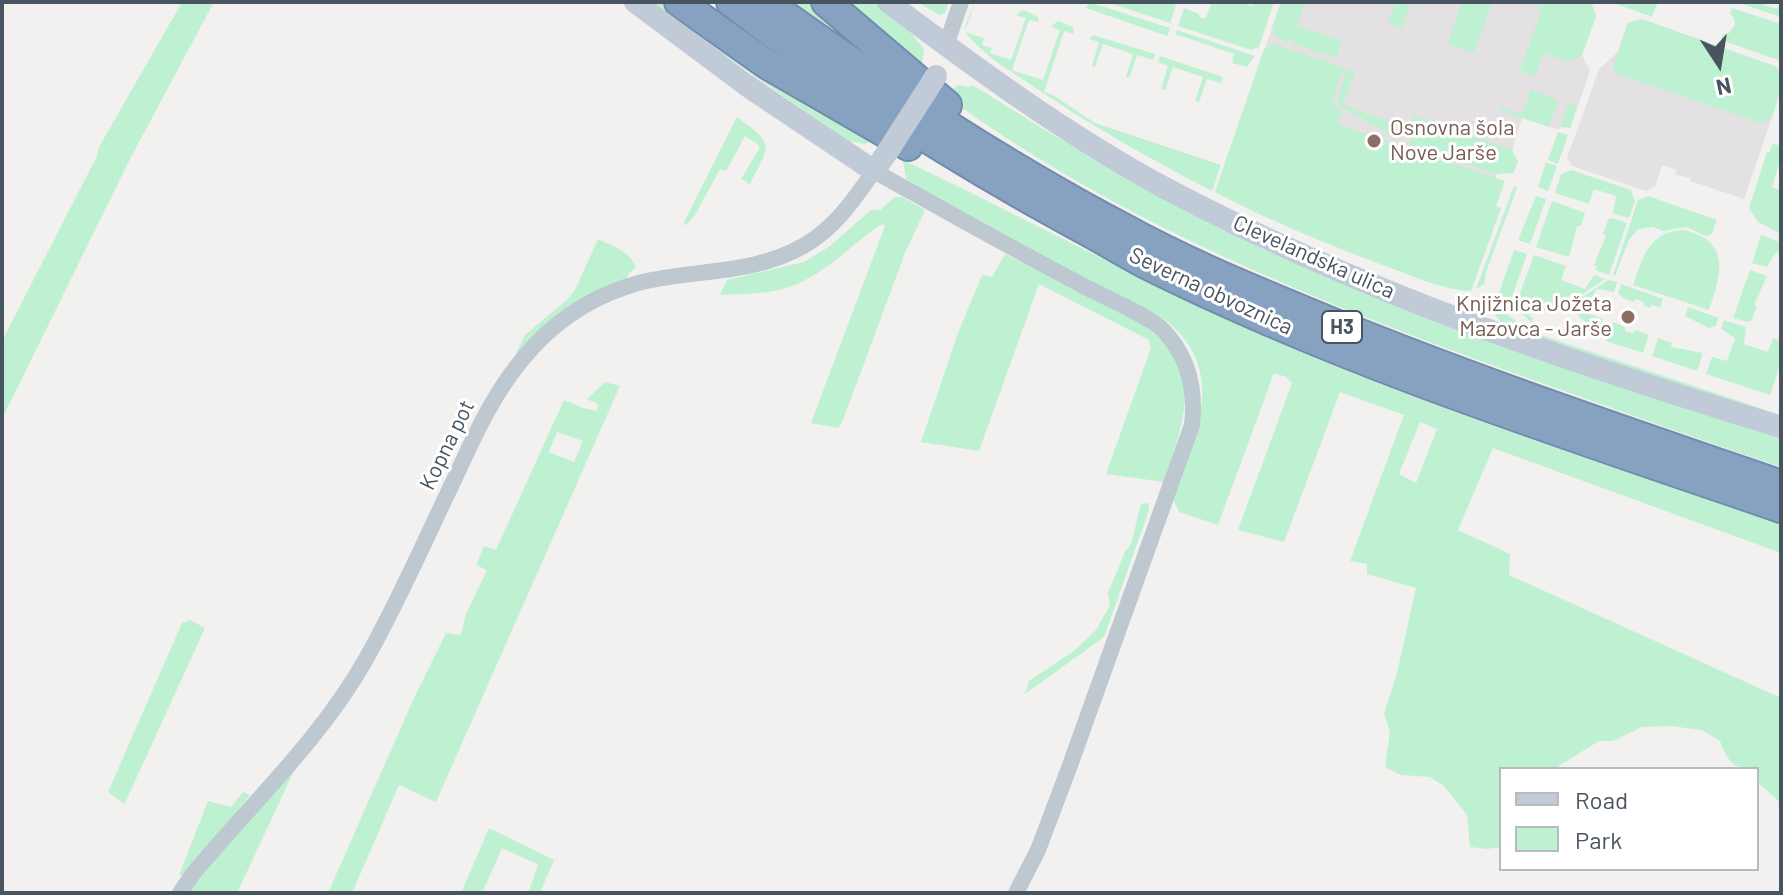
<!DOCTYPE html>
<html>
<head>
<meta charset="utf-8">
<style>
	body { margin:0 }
	#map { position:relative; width:1783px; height:895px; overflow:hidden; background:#f3f0f0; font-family:Barlow,sans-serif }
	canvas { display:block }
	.frame { position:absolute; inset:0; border:4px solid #48545f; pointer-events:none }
	.legend { position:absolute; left:1499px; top:767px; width:260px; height:104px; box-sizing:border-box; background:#fff; border:2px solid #b6bbbf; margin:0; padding:10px 14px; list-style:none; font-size:24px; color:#48545f }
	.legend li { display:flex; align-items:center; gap:16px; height:40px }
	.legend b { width:40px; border:2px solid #b6bbbf }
	.north { position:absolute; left:1679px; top:24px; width:80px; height:80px; -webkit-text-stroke:6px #fff; paint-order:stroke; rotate:168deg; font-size:22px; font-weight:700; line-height:32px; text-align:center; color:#48545f }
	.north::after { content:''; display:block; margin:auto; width:28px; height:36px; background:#48545f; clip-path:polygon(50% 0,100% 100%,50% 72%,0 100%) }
</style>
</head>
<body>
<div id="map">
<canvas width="1783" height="895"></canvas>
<div class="frame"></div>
<ul class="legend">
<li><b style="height:10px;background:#c1cbd7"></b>Road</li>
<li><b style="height:22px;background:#bef1d2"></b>Park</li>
</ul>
<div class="north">N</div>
</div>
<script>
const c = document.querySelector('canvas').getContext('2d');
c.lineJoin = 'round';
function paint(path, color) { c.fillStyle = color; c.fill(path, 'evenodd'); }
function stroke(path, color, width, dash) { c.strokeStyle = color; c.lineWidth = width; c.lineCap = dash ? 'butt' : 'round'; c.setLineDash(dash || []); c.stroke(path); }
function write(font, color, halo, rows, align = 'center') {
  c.font = font + ' Barlow,sans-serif'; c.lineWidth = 6; c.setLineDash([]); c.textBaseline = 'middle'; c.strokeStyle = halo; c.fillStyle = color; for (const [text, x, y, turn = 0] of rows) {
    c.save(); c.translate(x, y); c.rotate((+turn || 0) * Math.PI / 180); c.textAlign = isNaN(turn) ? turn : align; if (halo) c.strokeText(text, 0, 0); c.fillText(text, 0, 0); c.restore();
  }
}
paint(new Path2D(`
	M1281 2H1589L1594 8 1596 16 1582 55 1590 71 1578 106 1568 103 1559 130 1522 118 1512 150 1504 153 1475 239 1218 183Z
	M1642 19 1777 67 1781 72V91L1744 199 1690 181 1691 178 1675 175 1677 170 1662 165 1655 187 1646 191 1572 166 1567 158 1599 69 1618 52 1628 23Z`), '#e4e1e2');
paint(new Path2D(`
	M182 2H214L131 157 2 419V341L97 156 99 147Z
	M647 2H669L873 141 864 144 849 141Z
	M794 2H816L876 61Z
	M837 2H876L913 28 911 33 924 49 922 64 916 71Z
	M917 2H949L945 13 939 15Z
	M975 2 965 32 984 38 982 45 992 48 990 53 1011 60 1026 18 1016 15 1023 10 1038 17 1039 22 1029 20 1012 70 1043 80 1060 30 1051 26 1058 21 1073 27 1074 34 1064 31 1044 92 1053 95 1095 123 1221 165 1212 191C1148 158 1086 123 1027 82 1005 68 981 53 965 32L966 24Z
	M1089 2 1170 28 1167 36 1086 8Z
	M1106 2H1171L1176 6 1170 23Z
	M1212 2H1241L1252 6 1253 2H1274L1259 47 1251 50 1178 26 1184 8 1199 14V17L1205 19Z
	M1281 2H1305L1297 26 1342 41 1336 58 1293 44V37L1287 42 1277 38 1272 28Z
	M1393 2H1411L1402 28 1388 23 1395 3Z
	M1462 2H1492L1474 53 1448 44Z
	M1526 2 1591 4 1596 16 1582 55 1568 62 1544 53 1535 76 1520 71 1542 8Z
	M1611 2H1658L1652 17Z
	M1736 2H1764V5L1777 9 1781 2V17Z
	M1732 8 1781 24V61L1721 40 1723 34 1729 33 1735 25 1734 19 1730 13Z
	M1642 19 1777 67C1783 83 1777 102 1772 118L1761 123 1617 74 1613 66 1626 28 1628 23Z
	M1177 30 1255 56 1247 67 1232 63 1234 54 1175 34Z
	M1093 35 1155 54 1153 60 1137 55 1129 78 1126 77 1133 54 1103 44 1095 67 1092 66 1099 42 1089 39Z
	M1274 44 1344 68 1332 101 1333 106 1342 111 1337 124 1505 181 1496 206 1501 208 1471 291C1444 290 1417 278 1393 269 1332 246 1272 222 1215 192L1264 49Z
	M1160 56 1223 77 1221 83 1207 79 1199 102 1195 101 1203 77 1173 67 1165 90 1161 89 1168 66 1158 62Z
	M1347 69 1355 72 1343 105 1403 126 1406 124 1400 140 1336 104Z
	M959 85 969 87 971 85 981 90 1053 135 1262 249 1398 307 1483 337 1781 431V467C1697 439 1613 408 1530 379 1325 305 1119 224 943 94Z
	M1531 89 1558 101 1549 127 1499 110 1500 107 1522 114Z
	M1568 103 1578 106 1570 128 1560 127Z
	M1414 116 1512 150 1518 161 1514 173 1496 174 1409 145 1411 139 1405 137Z
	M737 117C776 145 770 144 750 184L741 179 759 149V145L745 136 726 171 720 169 695 215 685 226 684 222Z
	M1558 132 1568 135 1558 164 1548 160Z
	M1772 143 1781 146V157L1772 187 1781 190V234L1758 222 1749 208 1767 152H1770Z
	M903 160C1062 236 1216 321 1380 384 1512 435 1647 479 1781 523V553L1493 448 1458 530 1510 554 1509 575 1781 698V803L1757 782V769C1733 769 1728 762 1720 741L1702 730 1670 726 1642 727 1613 741H1599L1554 769H1501V847L1487 849 1470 847 1467 815 1444 786 1430 777 1401 775 1385 767 1390 732 1384 714 1397 673 1416 588 1367 574V564L1350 561 1404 415 1340 392 1284 542 1238 530 1292 383 1286 377 1274 373 1218 525 1179 512 1173 499C1195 435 1229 374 1167 321L954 210 906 179ZM1420 422 1437 429 1416 483 1399 474Z
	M1546 162 1557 166 1548 191 1538 187Z
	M1571 170 1631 190 1635 201 1629 218 1613 214 1616 196 1594 189 1589 204 1555 193 1561 174Z
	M1514 186 1517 188 1486 272 1484 284 1476 289Z
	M1536 196 1546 199 1530 244 1518 240Z
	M1648 196 1717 220 1711 235 1706 236 1686 227 1663 231 1653 227 1638 229 1629 240 1615 276 1613 275 1638 200Z
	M895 197H902L925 210 905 253 843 420 838 428 811 423 885 226 882 224C850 245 821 279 783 289 763 294 740 294 720 295L727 280 804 262 830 246 871 210H880Z
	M1552 201 1585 213 1581 226H1577L1569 257 1536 247Z
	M1612 218 1627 223 1609 275 1595 270 1597 267 1594 265 1606 236 1603 234 1608 220Z
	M1684 230C1732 241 1721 276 1709 310L1633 285C1643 257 1649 231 1684 230Z
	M1761 235 1781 242V254L1776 252 1767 267 1752 263Z
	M598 239C614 247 631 251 636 268L630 272 626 279C577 293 544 325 512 362L525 335 568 299 576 288Z
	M1514 250 1527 254 1511 300 1533 318 1532 323 1499 293Z
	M1005 254 1128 315C1207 359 1188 409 1164 482L1106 474 1151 348 1149 340 1039 284 979 451 921 442 958 333 982 275 992 277Z
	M1534 255 1566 266 1561 280 1585 289 1594 275 1605 279 1578 297 1571 294C1564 308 1552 313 1536 310L1534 315 1517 301Z
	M1750 270 1767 276 1754 305 1757 306 1752 320 1748 322 1733 318Z
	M1608 280 1617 282 1614 292 1596 289 1588 313 1603 319 1598 332 1576 314 1581 298Z
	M1621 284 1663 299 1660 308 1652 305 1650 308 1643 305 1644 302 1636 299 1634 302 1621 297V295L1618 294Z
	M1492 303 1529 331 1781 415V419L1503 325 1495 315Z
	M1688 307 1719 318 1715 327 1712 326 1711 329 1685 316Z
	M1724 320 1746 327 1744 344 1768 352 1773 338 1781 341V362L1770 395 1706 374 1712 357 1727 361 1735 338 1721 329Z
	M1613 322 1625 327V331L1633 333 1635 330 1649 335 1643 353 1606 341Z
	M1658 338 1672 343 1671 347 1703 353 1697 371 1652 356Z
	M605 382 620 386 436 802 399 785 352 893H328L414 698 446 633 461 635 466 614 487 570 476 565 484 546 496 550 564 400 583 408 597 411 598 404 587 399ZM557 432 583 441 574 462 549 452Z
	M1149 503V510L1104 637 1025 694 1029 681 1074 651 1096 630 1110 605 1108 593 1125 552 1131 544 1141 504Z
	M190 620 205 628 125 803H123L108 792 182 623Z
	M299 760 237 893H188L200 875Z
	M243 792 250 795 185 876 179 875 208 801 231 807Z
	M489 828 554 860 540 893H528L538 866 537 864 502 848 482 893H461Z`), '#bef1d2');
const highway = new Path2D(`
	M679 2 768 65 908 146
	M731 2C840 86 955 159 1076 225 1099 237 1121 251 1144 263 1348 365 1566 434 1781 508
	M766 2C881 84 998 162 1123 228 1181 260 1243 286 1304 311 1460 376 1621 430 1781 485
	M826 2 947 105`);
stroke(highway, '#728dac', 32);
stroke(new Path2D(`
	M946 45 961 2
	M180 893 192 875C251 804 321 739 366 659 399 601 425 540 454 480 476 432 497 385 534 346 563 315 600 293 642 282 697 269 754 275 805 245 836 227 854 199 874 171 942 209 1009 247 1078 283 1097 294 1150 316 1163 330 1189 357 1196 389 1192 425L1069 768 1038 850 1016 893`), '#bec8d0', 16);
stroke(new Path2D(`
	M635 2 746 85 874 171 888 151
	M888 2C977 69 1067 135 1165 188 1359 291 1571 363 1781 427`), '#c1cbd7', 22);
stroke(highway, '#87a2c0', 28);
stroke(new Path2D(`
	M888 151 936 76`), '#c1cbd7', 22);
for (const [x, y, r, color] of [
	[1374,141,8,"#8d6e63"],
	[1628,317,8,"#8d6e63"]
]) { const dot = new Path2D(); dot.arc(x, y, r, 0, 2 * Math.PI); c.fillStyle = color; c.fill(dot); stroke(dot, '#fff', 3); }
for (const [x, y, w] of [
	[1342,327,40]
]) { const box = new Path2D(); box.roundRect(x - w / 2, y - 16, w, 32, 6); c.fillStyle = '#fff'; c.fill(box); stroke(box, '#48545f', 2); }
write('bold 20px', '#48545f', null, [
	["H3",1342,327]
]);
write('22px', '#785e54', '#fff', [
	["Osnovna šola",1390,128],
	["Nove Jarše",1390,153],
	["Knjižnica Jožeta",1612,304,"right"],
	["Mazovca - Jarše",1612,329,"right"]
], 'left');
write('22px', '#48545f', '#fff', [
	["Clevelandska ulica",1314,257,24],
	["Severna obvoznica",1211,291,25],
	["Kopna pot",447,445,-64]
]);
</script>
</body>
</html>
